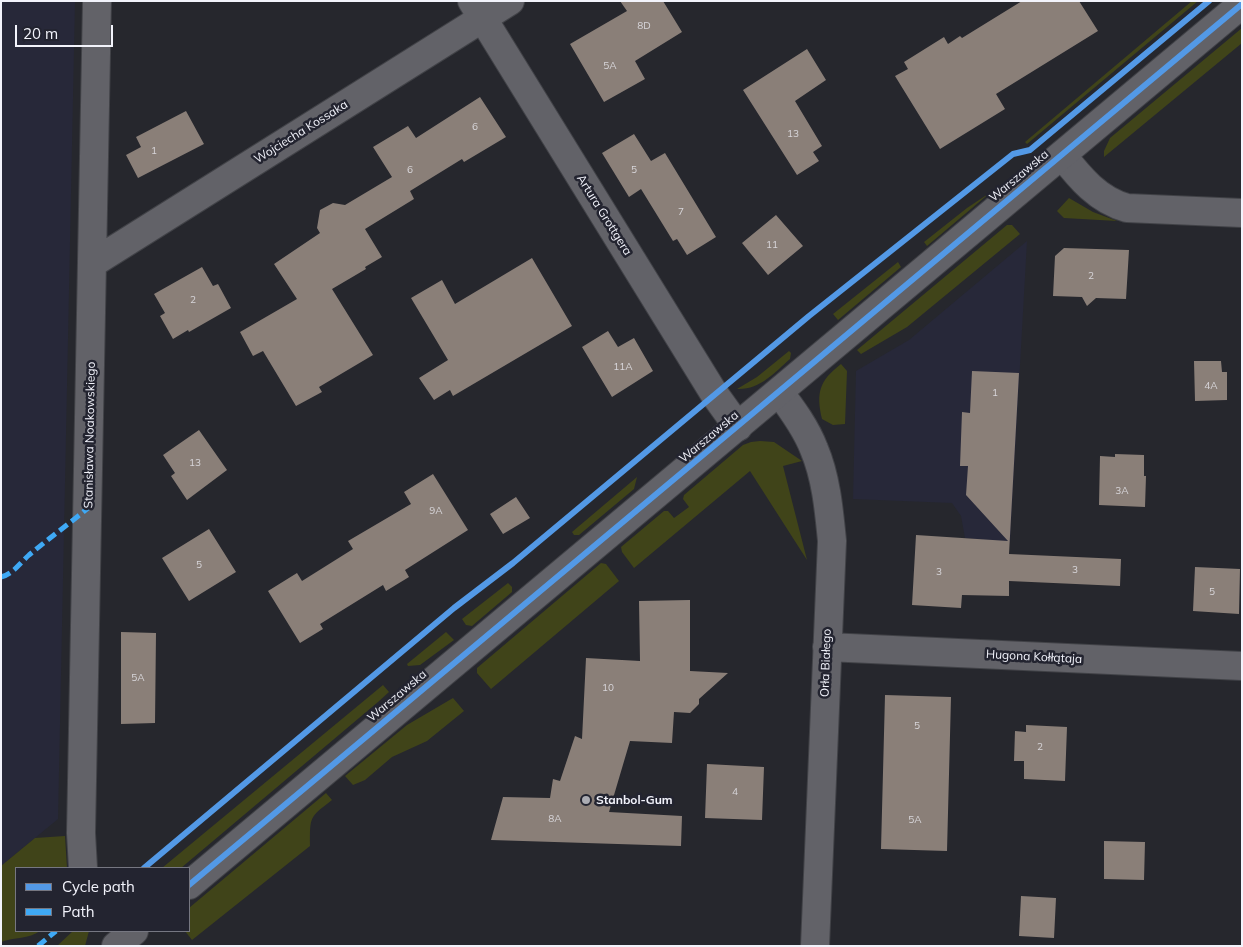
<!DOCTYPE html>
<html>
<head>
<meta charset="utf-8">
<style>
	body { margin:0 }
	#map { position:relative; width:1243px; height:947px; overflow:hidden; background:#26272d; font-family:Mulish,sans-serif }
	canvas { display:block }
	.frame { position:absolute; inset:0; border:2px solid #f2f3fb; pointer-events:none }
	.legend { position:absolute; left:15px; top:867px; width:175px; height:65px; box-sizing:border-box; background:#232430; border:1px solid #767781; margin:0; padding:6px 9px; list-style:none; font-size:15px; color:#f2f3fb }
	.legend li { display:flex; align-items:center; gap:10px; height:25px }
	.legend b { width:25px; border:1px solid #767781 }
	.scale { position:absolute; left:15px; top:25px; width:98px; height:22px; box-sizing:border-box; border:2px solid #f2f3fb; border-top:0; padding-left:6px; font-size:15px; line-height:18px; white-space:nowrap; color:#f2f3fb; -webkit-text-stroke:4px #232430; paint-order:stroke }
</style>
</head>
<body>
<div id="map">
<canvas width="1243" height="947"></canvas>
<div class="frame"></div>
<ul class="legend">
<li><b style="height:6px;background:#5399e6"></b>Cycle path</li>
<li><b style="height:6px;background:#3fa9f5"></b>Path</li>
</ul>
<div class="scale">20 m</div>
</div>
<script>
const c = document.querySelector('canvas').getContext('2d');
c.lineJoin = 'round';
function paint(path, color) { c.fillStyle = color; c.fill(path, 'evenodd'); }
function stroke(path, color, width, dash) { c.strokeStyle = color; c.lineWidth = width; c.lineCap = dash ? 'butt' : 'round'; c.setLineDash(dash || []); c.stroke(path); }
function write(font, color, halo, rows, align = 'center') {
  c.font = font + ' Mulish,sans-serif'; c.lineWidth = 5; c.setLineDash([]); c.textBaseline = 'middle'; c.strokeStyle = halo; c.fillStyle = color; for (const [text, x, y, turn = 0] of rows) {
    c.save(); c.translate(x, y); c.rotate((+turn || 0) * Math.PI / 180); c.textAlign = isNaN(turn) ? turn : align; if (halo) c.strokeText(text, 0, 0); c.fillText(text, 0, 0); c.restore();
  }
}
paint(new Path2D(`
	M1 1H75L58 819 1 866Z
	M1027 241 1010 543 965 538 961 516 952 503 853 499 856 371 909 340Z`), '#272839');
paint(new Path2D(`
	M1192 1H1198L1027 144 1025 142Z
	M1242 28V43L1104 157V151L1110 138Z
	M991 192 927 246 924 242 967 208Z
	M1069 198 1093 212 1117 221 1064 218 1057 211Z
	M1007 225H1012L1020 234 907 327 861 354 857 350Z
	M898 262 901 267 838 320 833 314Z
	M789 351 791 353 790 359C774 373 760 390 737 389L757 377Z
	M841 364 847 371 845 424 833 425 822 419C816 393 819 381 841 364Z
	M760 441 774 442 802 461 783 466 807 560 750 471 634 568 622 552 621 547 664 511H668L674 518 689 507 683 499 684 495 743 445 751 442Z
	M637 477 634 489 579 535H574L572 532Z
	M601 563 606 564 619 581 491 689 477 673V668Z
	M508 583 512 587V592L472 626 466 625 462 619Z
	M446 632 454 640 420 665 408 666 407 664Z
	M383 685 389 692 378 702 181 868H162Z
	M453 698 464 711 427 741 392 757 365 780 353 785 345 776 407 725Z
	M326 793 332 800C309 818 310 816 310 846L192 940 185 931H189V908Z
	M65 836 67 868H16V931H40C29 939 14 937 1 942V866L35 838Z
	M73 931H89L85 946H57Z`), '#404419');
paint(new Path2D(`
	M620 1H663L682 32 635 61 645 79 604 102 570 44 627 11Z
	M1022 1H1079L1098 31 996 94 1005 109 940 149 895 76 908 69 904 62 944 37 948 44 960 36 962 38Z
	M807 49 826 80 795 101 822 146 813 152 819 161 797 175 743 90Z
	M480 97 506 137 464 162 462 159 410 191 414 199 365 229 382 257 365 267 366 269 332 289 373 355 319 387 322 392 296 406 263 351 253 356 240 332 297 299 274 264 320 233 317 228 320 210 333 203 345 205 392 177 373 147 408 126 416 138Z
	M186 111 204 144 138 178 126 155 141 147 136 137Z
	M634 134 651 161 665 153 716 237 687 255 677 239 673 241 641 189 629 197 602 153Z
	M776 215 803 246 768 275 742 243Z
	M1064 248 1129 250 1126 299 1096 298 1087 306 1082 297 1053 296 1055 256Z
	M532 258 572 326 453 396 450 390 434 400 419 378 448 360 411 298 442 280 455 304Z
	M202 267 213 286 218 284 231 308 189 332 188 330 173 339 160 316 165 313 154 294Z
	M608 331 618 347 634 338 653 371 612 397 582 347Z
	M1194 361H1221L1222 372H1227V400L1195 401Z
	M972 371 1019 373 1009 554 1121 559 1120 586 1009 581V596L962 595 961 608 912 605 916 535 1008 541 966 495 968 466H960L962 412 970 413Z
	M199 430 227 470 187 500 171 476 175 473 163 455Z
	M1115 454 1144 455V476H1146L1145 507 1099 505 1100 456 1115 457Z
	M433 474 468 530 405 570 409 577 386 591 383 585 320 624 323 629 300 643 268 591 297 573 302 581 353 549 348 541 411 504 404 492Z
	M516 497 530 518 503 534 490 514Z
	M209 529 236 572 189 601 162 558Z
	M1195 567 1240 569 1239 614 1193 611Z
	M690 600V671L728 673 699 699V704L690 713 674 712 672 743 630 741 609 812 682 816 681 846 491 840 503 797 550 798 553 779 560 781 575 736 582 739 586 658 640 661 639 601Z
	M121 632 156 633 155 723 121 724Z
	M885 695 951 697 947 851 881 849Z
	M1026 725 1067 727 1065 781 1024 779V761H1014L1015 731 1026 732Z
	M707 764 764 767 762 820 705 818Z
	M1104 841 1145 842 1144 880 1104 879Z
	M1021 896 1056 898 1054 938 1019 936Z`), '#8a7f78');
const street = new Path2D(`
	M472 1 715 395 738 427
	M1062 155C1080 178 1098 200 1127 208L1242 213
	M93 263 510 1
	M779 392C792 409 806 428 814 449 826 477 829 510 832 541L815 946
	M827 647 1242 666
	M83 868 81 833 97 1`);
const secondary = new Path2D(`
	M189 885 1242 4
	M116 946 134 931`);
stroke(street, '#414247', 30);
stroke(secondary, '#414247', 30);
stroke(street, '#626268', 28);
stroke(secondary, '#626268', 28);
stroke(new Path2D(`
	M1 577C13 574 20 563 29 555 48 539 69 524 88 508
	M38 946 56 931`), '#3fa9f5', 5, [10, 5]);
stroke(new Path2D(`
	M144 868 454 608 513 563 809 316 1013 154 1030 150 1209 1
	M189 885 1242 4`), '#5399e6', 6);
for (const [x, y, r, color] of [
	[586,800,5,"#abacb3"]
]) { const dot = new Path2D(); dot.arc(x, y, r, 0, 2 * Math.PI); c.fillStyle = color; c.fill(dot); stroke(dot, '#232430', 2); }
write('10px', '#d8d6da', null, [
	["8D",644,26],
	["5A",610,66],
	["6",475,127],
	["13",793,134],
	["1",154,151],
	["6",410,170],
	["5",634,170],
	["7",681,212],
	["11",772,245],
	["2",1091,276],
	["2",193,300],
	["11A",623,367],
	["4A",1211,386],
	["1",995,393],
	["13",195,463],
	["3A",1122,491],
	["9A",436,511],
	["5",199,565],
	["3",1075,570],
	["3",939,572],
	["5",1212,592],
	["5A",138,678],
	["10",608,688],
	["5",917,726],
	["2",1040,747],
	["4",735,792],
	["8A",555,819],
	["5A",915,820]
]);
write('12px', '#f2f3fb', '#232430', [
	["Wojciecha Kossaka",301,132,-32],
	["Warszawska",1019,176,-40],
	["Artura Grottgera",604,215,58],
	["Stanisława Noakowskiego",90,435,-89],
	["Warszawska",709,437,-40],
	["Hugona Kołłątaja",1034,657,3],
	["Orła Białego",826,663,-88],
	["Warszawska",397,696,-40]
]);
write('bold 12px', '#f2f3fb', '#232430', [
	["Stanbol-Gum",596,800]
], 'left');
</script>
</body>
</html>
